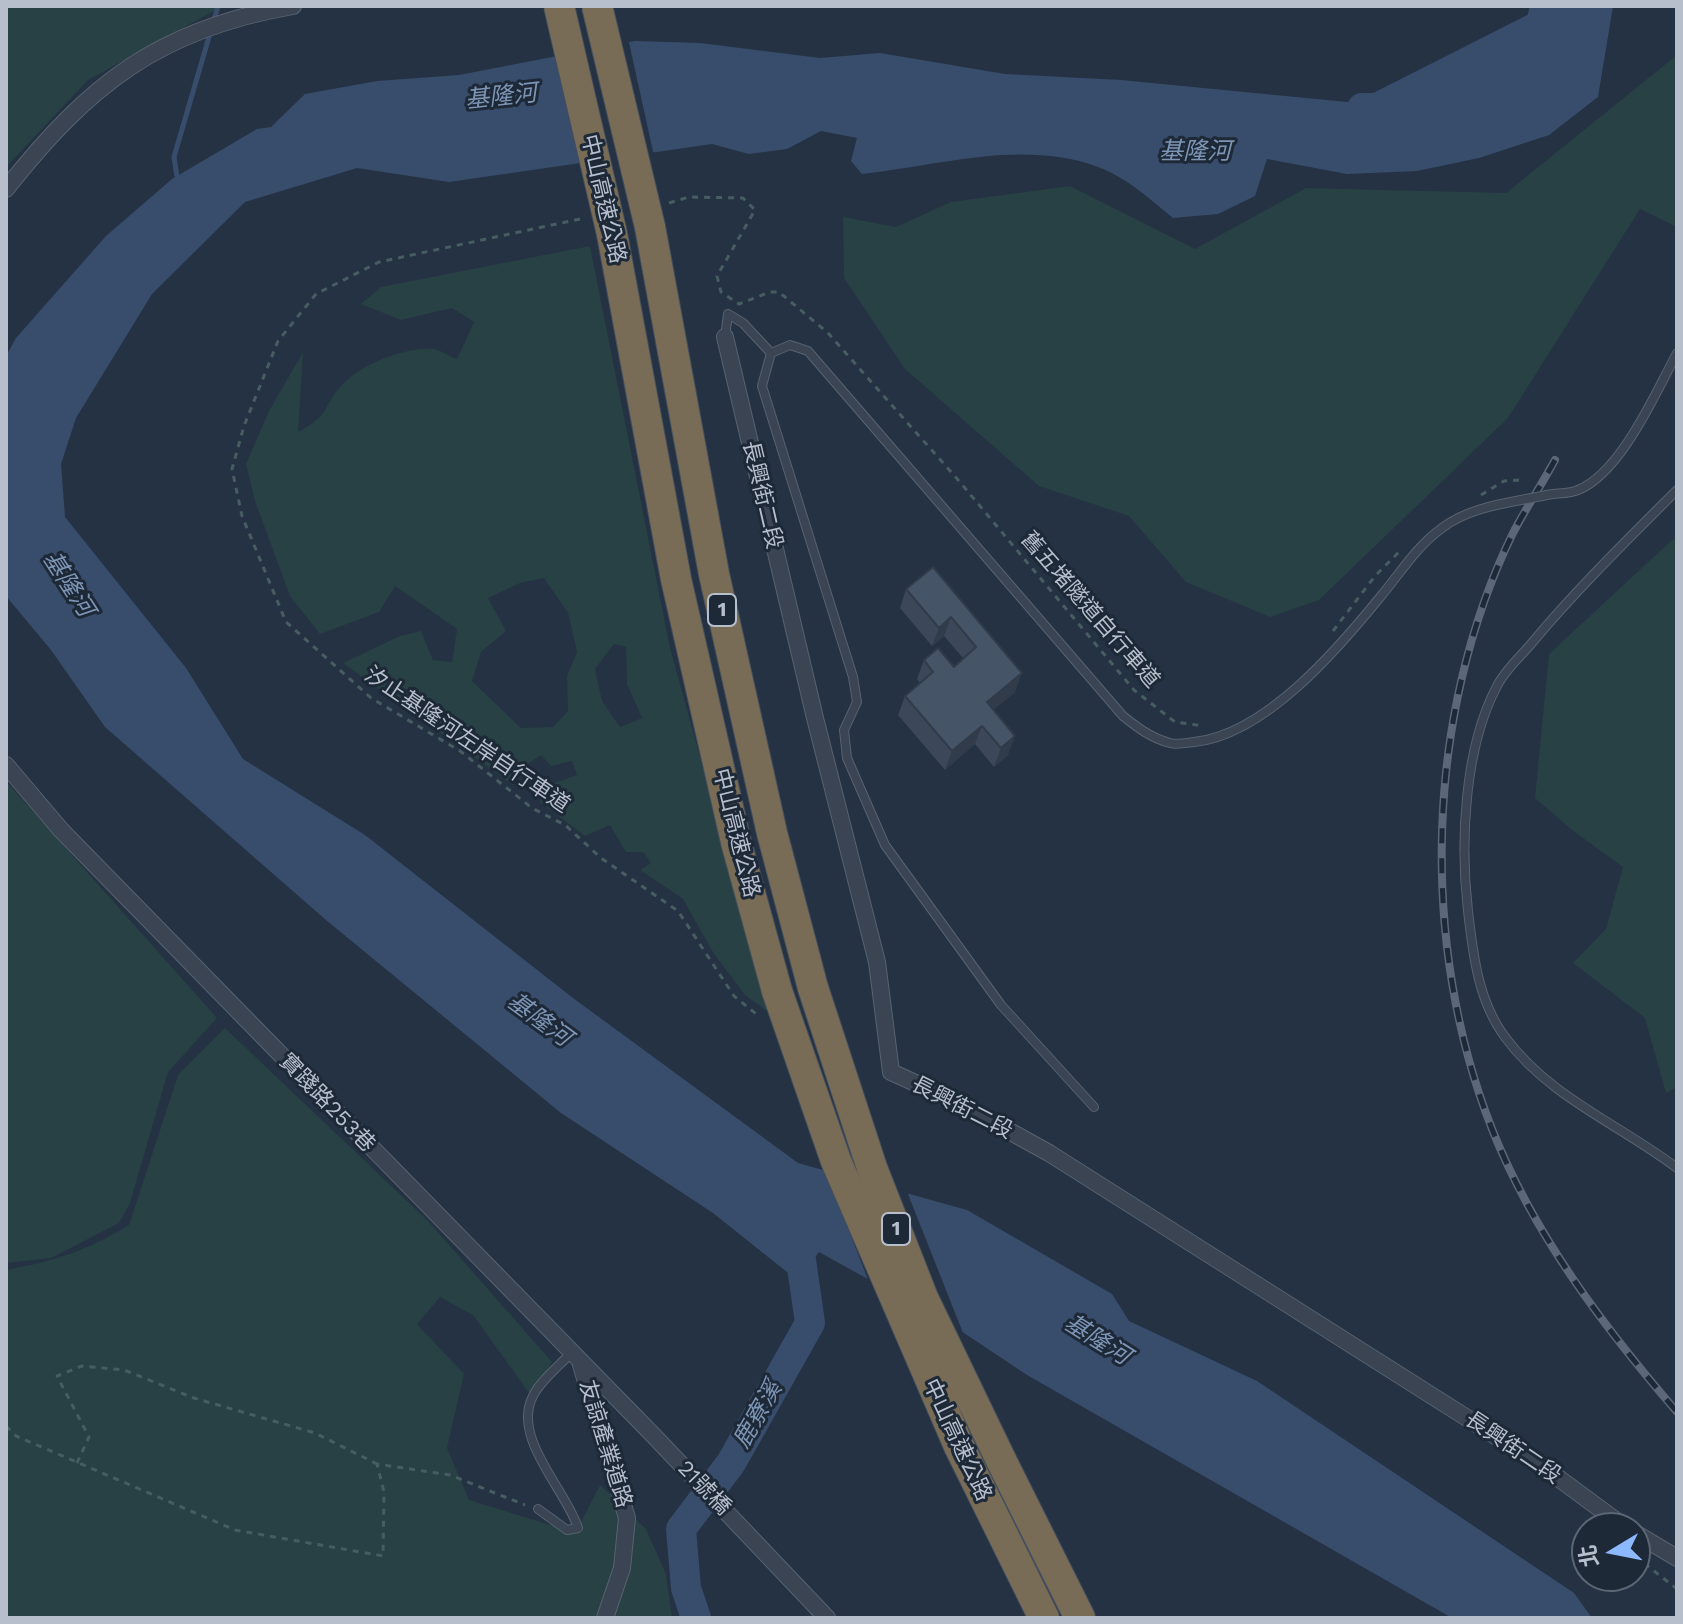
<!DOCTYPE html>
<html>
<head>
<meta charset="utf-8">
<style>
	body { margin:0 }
	#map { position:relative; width:1683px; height:1624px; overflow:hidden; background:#253243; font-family:"Work Sans","Noto Sans TC",sans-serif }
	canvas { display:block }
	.frame { position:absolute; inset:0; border:8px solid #b7bfcd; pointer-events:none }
	.north { position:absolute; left:1571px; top:1512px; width:80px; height:80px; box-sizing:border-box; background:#1e2938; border:2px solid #5b6574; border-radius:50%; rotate:260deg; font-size:22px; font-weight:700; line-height:32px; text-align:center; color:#b7bfcd }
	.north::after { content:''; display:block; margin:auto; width:28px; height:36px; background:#8cb8fd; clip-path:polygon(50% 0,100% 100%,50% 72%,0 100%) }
</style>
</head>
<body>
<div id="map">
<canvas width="1683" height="1624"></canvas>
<div class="frame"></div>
<div class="north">北</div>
</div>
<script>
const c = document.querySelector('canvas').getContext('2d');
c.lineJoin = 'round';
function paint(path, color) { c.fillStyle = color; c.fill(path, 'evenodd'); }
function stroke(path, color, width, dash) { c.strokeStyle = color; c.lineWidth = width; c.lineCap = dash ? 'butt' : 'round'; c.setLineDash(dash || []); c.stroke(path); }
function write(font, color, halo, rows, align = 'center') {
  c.font = font + ' "Work Sans","Noto Sans TC",sans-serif'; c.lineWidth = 6; c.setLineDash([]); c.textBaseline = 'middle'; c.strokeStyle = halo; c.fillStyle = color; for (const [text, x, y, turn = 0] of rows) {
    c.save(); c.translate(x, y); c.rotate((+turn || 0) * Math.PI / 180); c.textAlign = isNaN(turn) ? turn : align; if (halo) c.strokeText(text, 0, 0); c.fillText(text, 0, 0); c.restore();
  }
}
paint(new Path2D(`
	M6 6H223L88 80 6 167Z
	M1677 55V227L1640 209 1508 418 1319 600 1270 617 1186 582 1129 516 1039 486 905 369 844 278 843 217 896 227 951 202 1070 186 1195 249 1306 188 1506 193Z
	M590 246 670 648 771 1014 746 996 714 954 683 899 640 870 651 863 643 852H626L610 825 585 836 540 802V784H552L577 775 572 761 551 766 541 755 523 767 513 785 343 663 400 636 421 631 433 660 452 662 457 629 395 586 379 612 320 634 290 596 255 501 246 464 269 411 303 352 298 432C333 413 321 407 343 384 363 363 405 347 434 349 441 350 450 357 457 359L474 322 452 308 401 320 361 304 381 287ZM544 578 568 613 577 652 567 676 568 711 553 727 521 728 472 681 481 652 506 631 488 598 520 583ZM614 644 626 647 627 684 642 718 620 727 602 701 595 669Z
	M1673 539 1677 542V1087L1666 1093 1645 1018 1573 963 1606 929 1623 867 1572 830 1535 798 1549 654Z
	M6 781 217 1018 168 1072 130 1203 119 1223 51 1258 6 1263Z
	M225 1028 428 1221 552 1362 532 1397 473 1315 440 1297 417 1324 464 1374 447 1448 469 1500 567 1530 578 1528 600 1485 646 1529 666 1574 672 1618H6V1270C55 1261 86 1251 129 1225L178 1075Z`), '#274144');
paint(new Path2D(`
	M1535 6H1613L1598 97 1549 135 1479 158 1417 171 1347 174 1267 159 1255 196 1218 214 1173 218C1151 200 1126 177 1098 167 1022 139 939 166 862 174L851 161 857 138 821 131 787 149 749 154 712 144 449 182 357 168 245 202 152 294 76 418 61 464 65 517 186 668 243 759 365 835 573 998 798 1163 967 1210 1112 1294 1129 1321 1257 1381 1574 1593 1592 1618H1452L1027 1375 958 1329 819 1252 797 1280 713 1213 561 1113 326 920 105 727 51 650 6 596V356L16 338 106 236 172 179 257 129 271 127 305 94 377 81 459 75 635 41 700 43 820 58 880 53 1005 74 1121 80 1378 105 1500 57Z`), '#384d6b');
paint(new Path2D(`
	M628 38 654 156 587 165 560 52Z
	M824 1166 906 1189 965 1338 870 1285Z`), '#253243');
stroke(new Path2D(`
	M178 183 174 157 218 6`), '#384d6b', 5);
stroke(new Path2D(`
	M1362 108H1377L1541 25 1545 6
	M696 1618 686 1588 681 1529 731 1463 810 1323 797 1232`), '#384d6b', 30);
const service = new Path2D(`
	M725 337 728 314 743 323 771 353
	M1677 490C1627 540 1577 589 1531 644 1520 657 1505 670 1497 686 1464 748 1460 843 1468 911 1473 954 1478 1001 1505 1037 1549 1097 1619 1124 1677 1168
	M1547 495C1556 493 1570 494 1578 490 1621 473 1656 392 1677 353
	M1094 1107 1001 1005 885 845 847 758 844 730 857 702 853 677 762 386 771 353 790 345 808 351 1123 716C1138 728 1151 738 1170 743 1177 745 1186 743 1194 742 1265 735 1338 649 1381 596 1401 572 1416 547 1442 528 1464 511 1494 505 1521 500
	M538 1509 567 1530 578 1528C567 1491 511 1438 533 1396 540 1381 559 1366 570 1354`);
const minor = new Path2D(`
	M6 189C89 84 159 29 293 6
	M725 337 815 718 877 962 891 1072 953 1100 1049 1153 1538 1463 1626 1528
	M6 765 61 830 654 1436 827 1618
	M581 1365 627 1518 622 1568 605 1618
	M1635 1533 1677 1558`);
const motorway = new Path2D(`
	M650 227 714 574 772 833 813 988
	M612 234 676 579 736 842 777 991
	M959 1446 1044 1618
	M1001 1460 1080 1618`);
stroke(service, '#586270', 10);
stroke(minor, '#586270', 18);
stroke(motorway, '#444f5d', 32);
stroke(new Path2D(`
	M669 203 689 197 743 198 755 210 717 276 721 292 739 304 770 292H779L828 333 959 481 1134 690 1175 722 1204 726
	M580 219 379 262 316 294 278 341 244 426 232 469 242 516 286 622 371 698 460 751 532 808 565 825 601 858 678 911 734 996 760 1017
	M1481 495 1504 481 1521 480
	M1333 631 1375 576 1399 552
	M6 1426 16 1436 235 1530 383 1556 384 1492 377 1464 450 1475 525 1505
	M77 1463 89 1437 57 1376 82 1366 124 1370 194 1398 315 1433 377 1464
	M1635 1556 1677 1589`), '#465e61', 3, [6, 6]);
stroke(service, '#3a4453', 8);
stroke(minor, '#3a4453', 16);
stroke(motorway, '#796c56', 30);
const rail = new Path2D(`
	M1555 460C1542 484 1526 508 1513 533 1425 713 1419 944 1492 1129 1534 1235 1603 1326 1677 1412`);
stroke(rail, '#5c687a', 8);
stroke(rail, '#1e2938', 5, [15]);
const serviceBridge = new Path2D(`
	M1521 500 1547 495`);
const motorwayBridge = new Path2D(`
	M559 6 612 234
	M597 6 650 227
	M813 988 872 1168 923 1298 1001 1460
	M777 991 836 1161 959 1446`);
stroke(serviceBridge, '#586270', 10, []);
stroke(motorwayBridge, '#444f5d', 32, []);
stroke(serviceBridge, '#3a4453', 8);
stroke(motorwayBridge, '#796c56', 30);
paint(new Path2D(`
	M933 567 1015 692 993 710 1008 755 994 767 975 744 945 770 898 715 905 696 920 683 917 679 924 660 954 667 963 658 944 636 932 646 900 608 906 589Z`), '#3c4859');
paint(new Path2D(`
	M951 617 944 636 932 646 939 628Z
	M1022 673 1015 692 980 721 987 702Z
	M982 726 975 744 945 770 952 751Z
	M1015 736 1008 755 994 767 1001 748Z`), '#313b49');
const building = new Path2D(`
	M933 567 1022 673 987 702 1015 736 1001 748 982 726 952 751 905 696 933 672 924 660 938 648 954 667 976 647 951 617 939 628 906 589Z`);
paint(building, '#465468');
stroke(building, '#313b49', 2);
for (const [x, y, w] of [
	[722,610,28],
	[896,1229,28]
]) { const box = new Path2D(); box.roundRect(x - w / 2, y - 16, w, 32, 6); c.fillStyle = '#1e2938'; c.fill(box); stroke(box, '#b7bfcd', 2); }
write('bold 20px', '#b7bfcd', null, [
	["1",722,610],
	["1",896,1229]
]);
write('22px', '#b7bfcd', '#1e2938', [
	["中山高速公路",603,199,77],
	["長興街二段",762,495,77],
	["舊五堵隧道自行車道",1090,610,49],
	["汐止基隆河左岸自行車道",467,740,34],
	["中山高速公路",736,833,76],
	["實踐路253巷",327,1103,46],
	["長興街二段",962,1108,27],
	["中山高速公路",957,1440,65],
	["友諒產業道路",605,1444,73],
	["長興街二段",1513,1448,34],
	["21號橋",704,1488,46]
]);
write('italic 24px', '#7d95b5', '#1e2938', [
	["基隆河",501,97,-6],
	["基隆河",1195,152],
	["基隆河",68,584,57],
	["基隆河",539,1020,36],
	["基隆河",1097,1340,32],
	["鹿寮溪",758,1415,-60]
]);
</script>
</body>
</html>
